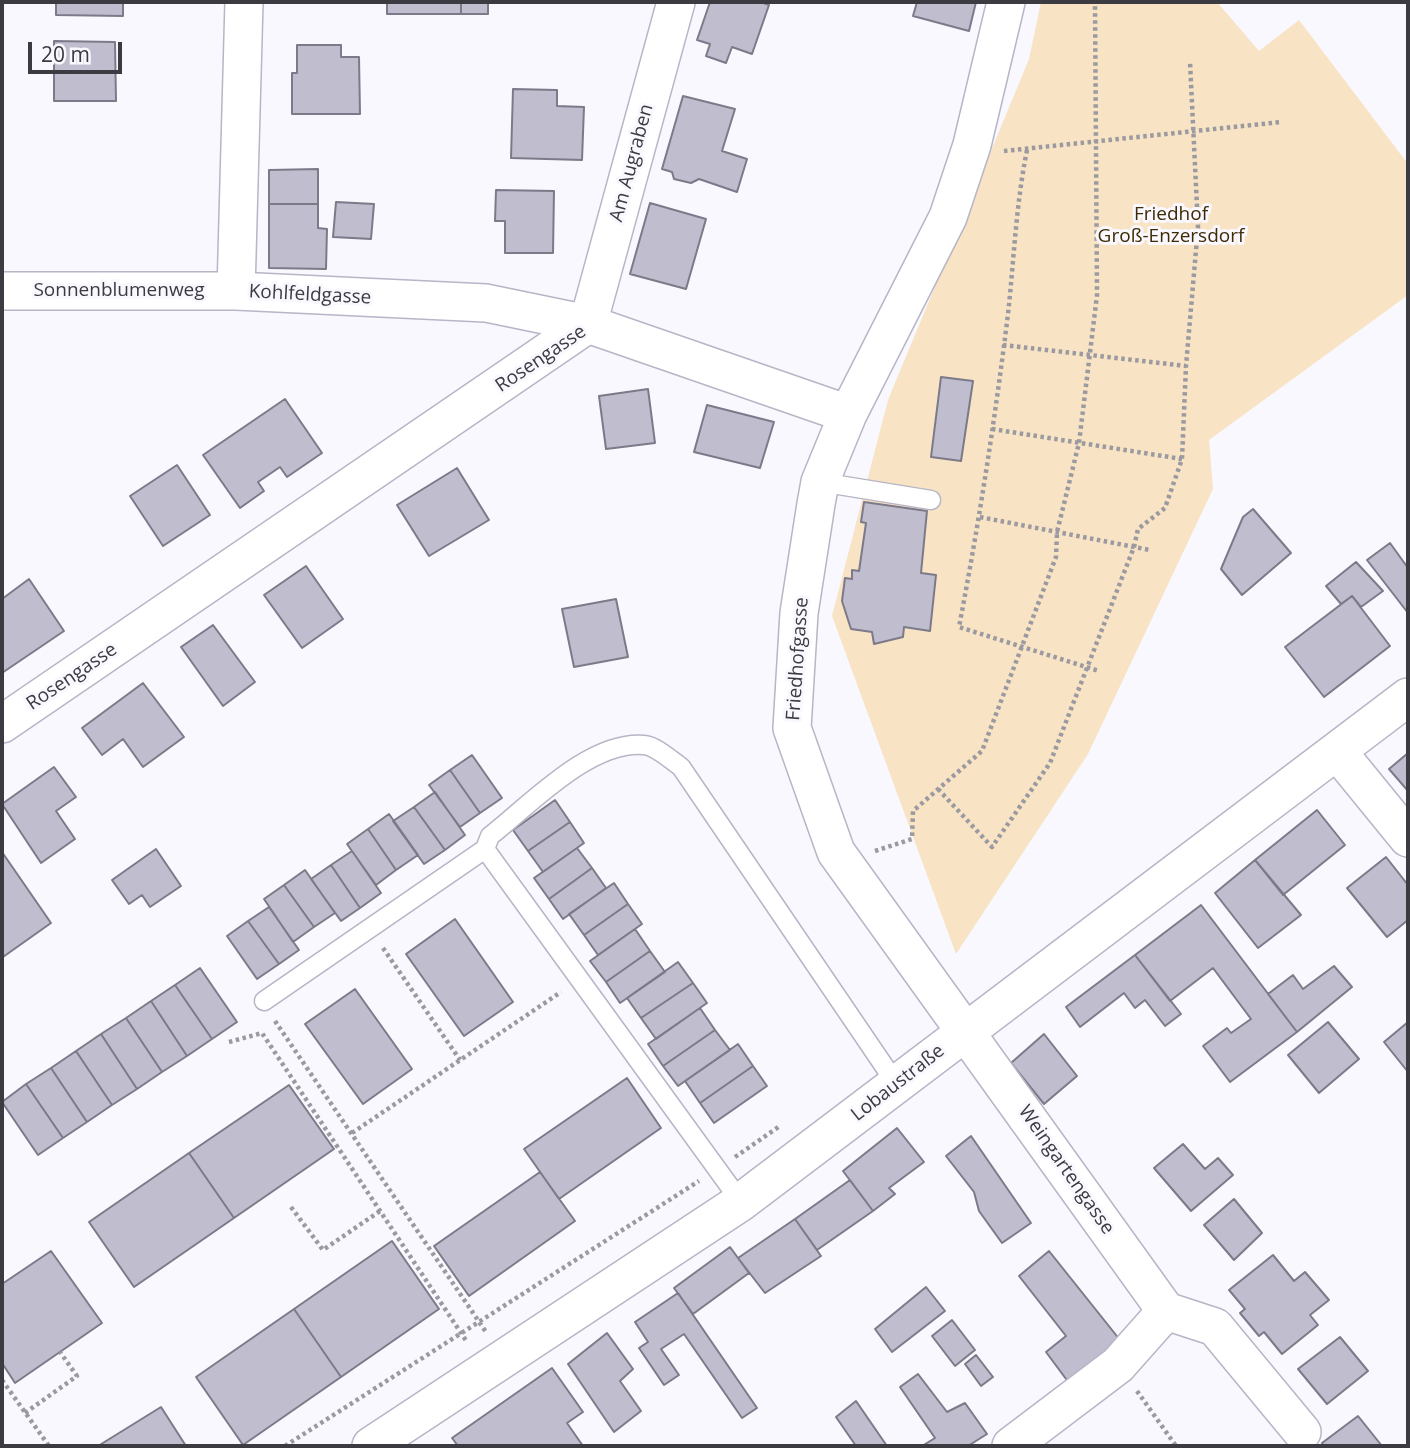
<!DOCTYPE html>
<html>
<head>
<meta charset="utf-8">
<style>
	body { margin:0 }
	#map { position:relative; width:1410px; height:1448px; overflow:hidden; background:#f9f8ff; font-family:"Open Sans",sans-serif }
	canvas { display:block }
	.frame { position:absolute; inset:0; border:4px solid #3b3b41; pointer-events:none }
	.scale { position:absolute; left:28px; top:42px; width:94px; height:32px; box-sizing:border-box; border:4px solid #3b3b41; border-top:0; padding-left:9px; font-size:21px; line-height:24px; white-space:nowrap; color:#3b3b41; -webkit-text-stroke:5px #f9f8ff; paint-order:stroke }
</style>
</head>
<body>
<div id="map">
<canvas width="1410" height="1448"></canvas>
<div class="frame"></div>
<div class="scale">20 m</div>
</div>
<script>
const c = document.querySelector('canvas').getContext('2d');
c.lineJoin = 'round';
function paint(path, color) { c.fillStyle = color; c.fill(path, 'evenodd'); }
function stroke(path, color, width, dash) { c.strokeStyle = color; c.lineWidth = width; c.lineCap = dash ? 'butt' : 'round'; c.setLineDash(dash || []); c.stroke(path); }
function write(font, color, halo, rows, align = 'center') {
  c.font = font + ' "Open Sans",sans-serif'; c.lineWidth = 6; c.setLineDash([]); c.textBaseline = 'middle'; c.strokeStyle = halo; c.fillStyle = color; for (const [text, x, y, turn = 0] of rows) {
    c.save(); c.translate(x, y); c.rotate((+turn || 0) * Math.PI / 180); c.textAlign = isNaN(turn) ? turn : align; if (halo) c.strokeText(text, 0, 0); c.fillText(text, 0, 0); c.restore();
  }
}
paint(new Path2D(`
	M1041 2H1217L1259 51 1299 20 1408 164V295L1209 440 1213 489 1088 754 956 954 832 616 888 400 1029 59Z`), '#f8e3c4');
const building = new Path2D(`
	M56 2H123V16L56 15Z
	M387 2H461V14H387Z
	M461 2H488V14H461Z
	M710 2H761L769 5 752 54 732 47 726 63 706 56 710 44 697 40Z
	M917 2H976L969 31 913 16Z
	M54 41 115 42 116 101H54Z
	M297 45H341V57H359L360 114H292V73H297Z
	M513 89 557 90V106L584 107 582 160 511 158Z
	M683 96 735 109 722 151 747 159 737 192 699 179 691 183 674 179 672 172 662 169Z
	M318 169V204H269V170Z
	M496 190 554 191 553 253H505V221H495Z
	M336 202 374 204 371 239 333 237Z
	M650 203 706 219 686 289 630 274Z
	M269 204H318V228L327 229 326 269 269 268Z
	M941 377 973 381 961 461 931 457Z
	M648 389 655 443 606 449 599 396Z
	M285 399 322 453 287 477 280 467 258 482 264 491 240 508 203 455Z
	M707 405 774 422 760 468 694 452Z
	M177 465 210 515 163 546 130 496Z
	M457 468 489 520 429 556 397 505Z
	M864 502 927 511 921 573 936 575 930 631 904 627 903 637 874 644 872 632 851 629 842 601 845 578 852 579V570L859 571 866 523 861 522Z
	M1253 509 1291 553 1242 595 1221 569 1243 517Z
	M1390 543 1408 568V613L1367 560Z
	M1356 562 1383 591 1361 607 1352 596 1341 604 1326 586Z
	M306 566 343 619 302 648 264 595Z
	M29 579 64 631 2 673V599Z
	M1352 596 1390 646 1324 697 1285 647Z
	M616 599 628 657 574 667 562 609Z
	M213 625 255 682 223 706 181 647Z
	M143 683 184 737 143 767 123 739 102 755 82 728Z
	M1408 753V791L1389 769Z
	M472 755 502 798 480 813 450 770Z
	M54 767 76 797 56 811 75 839 41 863 2 804Z
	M450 770 480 813 460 827 429 785Z
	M435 792 465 835 445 850 414 807Z
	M555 800 570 822 528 851 513 830Z
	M414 807 445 850 424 864 393 821Z
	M1317 810 1345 845 1283 895 1255 860Z
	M389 814 418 855 396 870 368 829Z
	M570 822 584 843 543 872 528 851Z
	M368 829 396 870 376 885 347 844Z
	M577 848 592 868 549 899 534 878Z
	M156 849 181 886 150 907 142 895 129 904 112 880Z
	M352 851 381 893 360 908 331 865Z
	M2 852 51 923 3 957 2 956Z
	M1386 857 1408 885V920L1387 937 1347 888Z
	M1255 860 1301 915 1258 948 1215 893Z
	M331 865 360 908 341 921 311 879Z
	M592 868 606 888 563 919 549 899Z
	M305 870 335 913 314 927 284 885Z
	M614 883 628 904 584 935 569 914Z
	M284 885 314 927 293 942 264 899Z
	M628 904 642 924 598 955 584 935Z
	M1201 905 1297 1032 1230 1082 1203 1046 1227 1028 1231 1033 1251 1019 1213 968 1170 1001 1135 955Z
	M269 907 299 950 279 964 248 921Z
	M455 919 513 1002 464 1036 406 954Z
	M248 921 279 964 257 979 227 936Z
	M635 929 650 951 606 982 590 961Z
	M650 951 665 972 620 1003 606 982Z
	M1135 955 1181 1014 1165 1026 1145 1000 1135 1008 1124 993 1080 1027 1066 1007Z
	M678 962 693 983 641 1018 627 998Z
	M1334 966 1352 987 1297 1032 1268 994 1293 975 1303 989Z
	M200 968 237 1022 212 1039 175 985Z
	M693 983 707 1003 656 1039 641 1018Z
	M175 985 212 1039 187 1056 151 1001Z
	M355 989 412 1069 363 1104 305 1024Z
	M151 1001 187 1056 162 1072 126 1018Z
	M700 1008 715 1030 663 1066 648 1044Z
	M126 1018 162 1072 137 1089 101 1034Z
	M1328 1022 1359 1059 1319 1093 1288 1055Z
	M1408 1022V1072L1384 1042Z
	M715 1030 730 1050 678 1086 663 1066Z
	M101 1034 137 1089 112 1105 76 1051Z
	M1044 1034 1077 1076 1044 1104 1011 1063Z
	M738 1044 753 1066 700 1103 685 1081Z
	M76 1051 112 1105 87 1122 51 1068Z
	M753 1066 767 1086 714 1123 700 1103Z
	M51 1068 87 1122 63 1138 26 1084Z
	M627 1078 661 1128 559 1199 524 1149Z
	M26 1084 63 1138 38 1155 2 1102Z
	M289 1085 334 1149 234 1218 189 1153Z
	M897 1128 924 1162 889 1188 895 1194 873 1211 843 1171Z
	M971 1136 1031 1223 1002 1243 979 1211 974 1192 946 1156Z
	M1183 1144 1205 1169 1218 1158 1233 1175 1191 1211 1154 1168Z
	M189 1153 234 1218 134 1287 89 1222Z
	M540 1172 575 1221 469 1296 434 1246Z
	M850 1180 873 1211 817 1250 795 1219Z
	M1234 1199 1262 1233 1234 1260 1204 1225Z
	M795 1219 821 1256 765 1293 738 1258Z
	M392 1241 439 1309 341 1377 294 1309Z
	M730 1247 749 1273 693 1314 674 1288Z
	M51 1251 102 1323 15 1383 2 1363V1284Z
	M1049 1251 1124 1345 1069 1383 1046 1352 1066 1336 1019 1276Z
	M1273 1255 1294 1281 1305 1272 1329 1300 1310 1315 1318 1325 1282 1354 1264 1332 1259 1336 1240 1313 1245 1309 1229 1290Z
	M926 1287 945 1311 892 1352 875 1329Z
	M678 1293 757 1408 742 1418 684 1334 661 1349 679 1375 664 1385 639 1348 648 1342 635 1322Z
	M294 1309 341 1377 243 1445 196 1377Z
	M952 1320 975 1350 955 1366 932 1336Z
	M607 1333 633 1369 620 1381 641 1411 614 1432 568 1364Z
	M1340 1337 1368 1371 1327 1404 1298 1369Z
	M976 1355 993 1377 981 1386 965 1364Z
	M552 1368 583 1412 567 1423 583 1446H458L452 1438Z
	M918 1374 947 1412 965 1403 987 1434 968 1446H922L935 1438 900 1387Z
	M856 1401 887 1446H856L836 1417Z
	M161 1407 186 1446H98Z
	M1358 1416 1382 1446H1324L1322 1443Z`);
paint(building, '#bfbdce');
stroke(building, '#7c7a89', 2);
const lane = new Path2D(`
	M820 482 931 500
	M485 849 741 1202
	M264 1001 485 849 490 836C530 805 590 740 644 745 656 746 671 760 681 767L897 1085`);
const street = new Path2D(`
	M244 2 236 291 486 303 588 324 676 2
	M2 291H236
	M848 414 820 482 816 504 799 613 792 728 836 852 1166 1311 1215 1327 1302 1432
	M2 724 588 324 848 414 948 217 972 145 1006 2
	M1337 751 1408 838
	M371 1446 741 1202 1408 697
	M1011 1446 1118 1365 1166 1311`);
stroke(lane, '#b7b5c6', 21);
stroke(street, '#b7b5c6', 40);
stroke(new Path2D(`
	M1027 150C1016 204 1014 259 1008 314 995 419 979 523 959 627L1099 671
	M1004 151 1281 122
	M1003 345 1186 366
	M992 429 1182 459
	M980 517 1150 550
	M938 789 992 847 1050 763 1134 547 1138 529 1165 508 1182 459 1186 366 1198 227 1190 62
	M875 851 912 839 913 811 982 751 1056 557 1057 532 1079 443 1097 295 1095 2
	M383 948 460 1060
	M275 1021 486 1332
	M229 1042 262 1033 467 1342
	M352 1133 561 992
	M735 1157 780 1126
	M291 1207 323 1250 380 1211
	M2 1380 49 1446
	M1137 1391 1176 1446
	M25 1413 77 1376 60 1352
	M285 1446 699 1181`), '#9a9aa0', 4.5, [3.5, 3.5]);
stroke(lane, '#fff', 18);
stroke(street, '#fff', 37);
write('19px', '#3b3b41', '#f9f8ff', [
	["Am Augraben",632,163,-75],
	["Sonnenblumenweg",119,291],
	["Kohlfeldgasse",310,295,3],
	["Rosengasse",541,359,-34],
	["Friedhofgasse",798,659,-86],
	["Rosengasse",72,677,-34],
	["Lobaustraße",898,1083,-38],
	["Weingartengasse",1066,1170,55]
]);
write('19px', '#3f2a03', '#f9f8ff', [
	["Friedhof",1171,215],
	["Groß-Enzersdorf",1171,237]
]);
</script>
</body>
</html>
